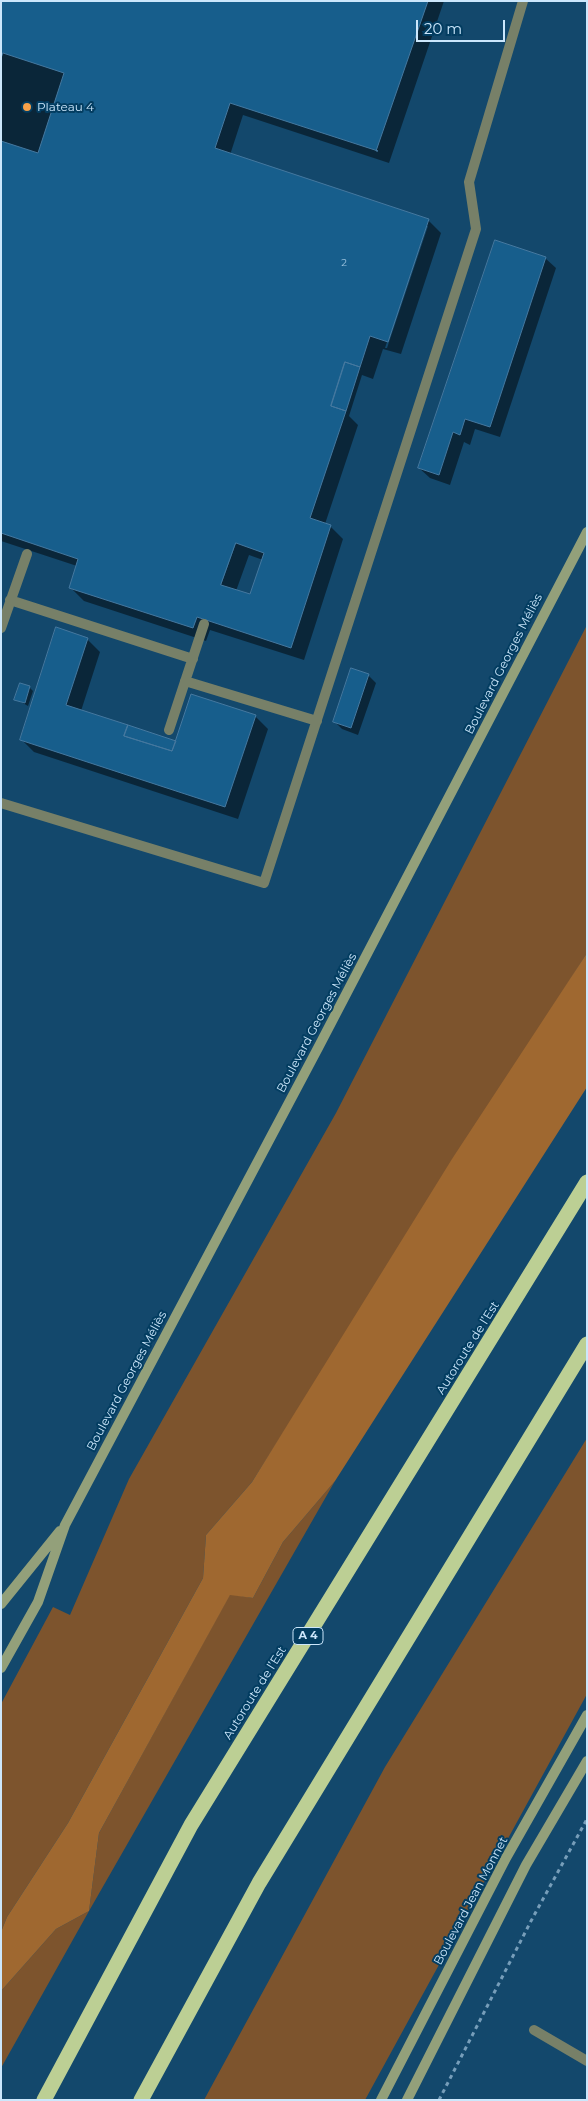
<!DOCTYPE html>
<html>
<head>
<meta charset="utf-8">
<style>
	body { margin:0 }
	#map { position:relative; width:588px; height:2101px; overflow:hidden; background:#13486c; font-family:Montserrat,sans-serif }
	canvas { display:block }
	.frame { position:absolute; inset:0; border:2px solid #cce7fc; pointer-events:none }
	.scale { position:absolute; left:416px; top:20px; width:89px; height:22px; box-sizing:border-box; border:2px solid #cce7fc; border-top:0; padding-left:6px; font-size:15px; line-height:18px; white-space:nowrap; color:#cce7fc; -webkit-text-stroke:4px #033d61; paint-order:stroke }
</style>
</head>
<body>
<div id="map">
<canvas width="588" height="2101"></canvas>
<div class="frame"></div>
<div class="scale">20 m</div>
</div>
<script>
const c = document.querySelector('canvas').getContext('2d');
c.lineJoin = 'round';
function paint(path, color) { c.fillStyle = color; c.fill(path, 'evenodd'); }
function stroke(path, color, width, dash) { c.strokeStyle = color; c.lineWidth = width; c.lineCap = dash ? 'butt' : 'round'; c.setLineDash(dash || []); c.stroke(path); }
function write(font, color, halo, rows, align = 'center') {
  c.font = font + ' Montserrat,sans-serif'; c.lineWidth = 4; c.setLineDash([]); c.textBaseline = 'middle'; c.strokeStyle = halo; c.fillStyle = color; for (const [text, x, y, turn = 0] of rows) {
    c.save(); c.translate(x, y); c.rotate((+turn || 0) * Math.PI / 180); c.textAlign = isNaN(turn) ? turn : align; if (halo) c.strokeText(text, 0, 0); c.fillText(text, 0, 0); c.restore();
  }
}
paint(new Path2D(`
	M587 625V953L252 1482 206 1535 203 1578 68 1823 7 1917 1 1932V1704L53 1607 70 1615 129 1479 336 1113Z
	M587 1438V1694L365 2100H204L385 1767Z
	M335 1481 89 1911 1 2068V1991L56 1929 89 1911 99 1833 230 1594 253 1598 283 1542Z`), '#7d542d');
paint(new Path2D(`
	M587 953V1087L335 1481 283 1542 253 1598 230 1595 99 1833 89 1911 56 1929 1 1991V1932L7 1917 68 1823 203 1578 206 1535 252 1482 452 1159Z`), '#9f6830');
paint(new Path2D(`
	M1 1H444L389 163 243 115 230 155 428 220 441 233 401 354 383 349 373 379 362 375 349 416 358 425 325 524 330 526 343 539 304 660 210 630 206 641 84 601 71 588 77 566 1 541ZM425 226H428L387 348H385ZM249 555 263 560 251 596 236 591Z
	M545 258 556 268 500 437 475 429 470 445 464 442 450 485 430 478 419 468Z
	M87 639 100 652 81 711 177 742 255 716 268 729 238 819 34 752 21 739Z
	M352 670 369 676 376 683 358 735 342 729 334 721Z
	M29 687 33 691 28 706 16 699Z`), '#0007');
const building = new Path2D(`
	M1 1H428L376 151H378L230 103 215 148 429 219 388 342 370 336 360 367 345 362 331 406 346 411 310 518 331 525 291 648 197 617 193 628 69 588 78 559 1 533ZM236 543 264 553 250 594 221 585Z
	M3 53 64 73 38 153 1 141V59Z
	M495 240 546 257 490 427 465 419 460 435 453 432 439 475 418 468Z
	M345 362 360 367 346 411 331 406Z
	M56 627 88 638 66 705 128 725 124 736 172 751 191 694 256 715 225 807 20 740Z
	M351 668 369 674 351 728 333 722Z
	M20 683 30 686 25 703 14 700Z
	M128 725 176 741 172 751 124 736Z`);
paint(building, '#175e8c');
stroke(building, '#45789f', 1);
stroke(new Path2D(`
	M439 2100 531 1921 587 1819`), '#779eba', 3, [4, 4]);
stroke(new Path2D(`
	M10 600 193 659
	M1 628 27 554
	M185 681 317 721
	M169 730 204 624
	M1 803 264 883 476 229 469 182 523 1
	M534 2030 587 2061`), '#778068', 10);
stroke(new Path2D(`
	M1 1604 60 1531
	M1 1668 38 1602 65 1525 318 1048 587 532
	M381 2100 506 1858 587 1715
	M407 2100 526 1865 587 1761`), '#93a07a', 10);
stroke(new Path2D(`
	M44 2100 191 1825 587 1182
	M141 2100 259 1883 587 1344`), '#bccf94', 15);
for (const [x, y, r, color] of [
	[27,107,5,"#f7a149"]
]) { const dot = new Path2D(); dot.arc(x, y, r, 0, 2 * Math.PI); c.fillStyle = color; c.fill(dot); stroke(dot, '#033d61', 2); }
write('10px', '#9fc5e0', null, [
	["2",344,263]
]);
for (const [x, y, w] of [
	[308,1636,30]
]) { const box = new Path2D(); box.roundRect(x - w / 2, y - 8.5, w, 17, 4); c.fillStyle = '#033d61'; c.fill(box); stroke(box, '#cce7fc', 1); }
write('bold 11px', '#cce7fc', null, [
	["A 4",308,1636]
]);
write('12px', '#cce7fc', '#033d61', [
	["Plateau 4",37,107]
], 'left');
write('12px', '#cce7fc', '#033d61', [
	["Boulevard Georges Méliès",504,664,-63],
	["Boulevard Georges Méliès",317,1023,-62],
	["Autoroute de l’Est",468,1348,-58],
	["Boulevard Georges Méliès",127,1381,-62],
	["Autoroute de l’Est",255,1693,-58],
	["Boulevard Jean Monnet",471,1901,-62]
]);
</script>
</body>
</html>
